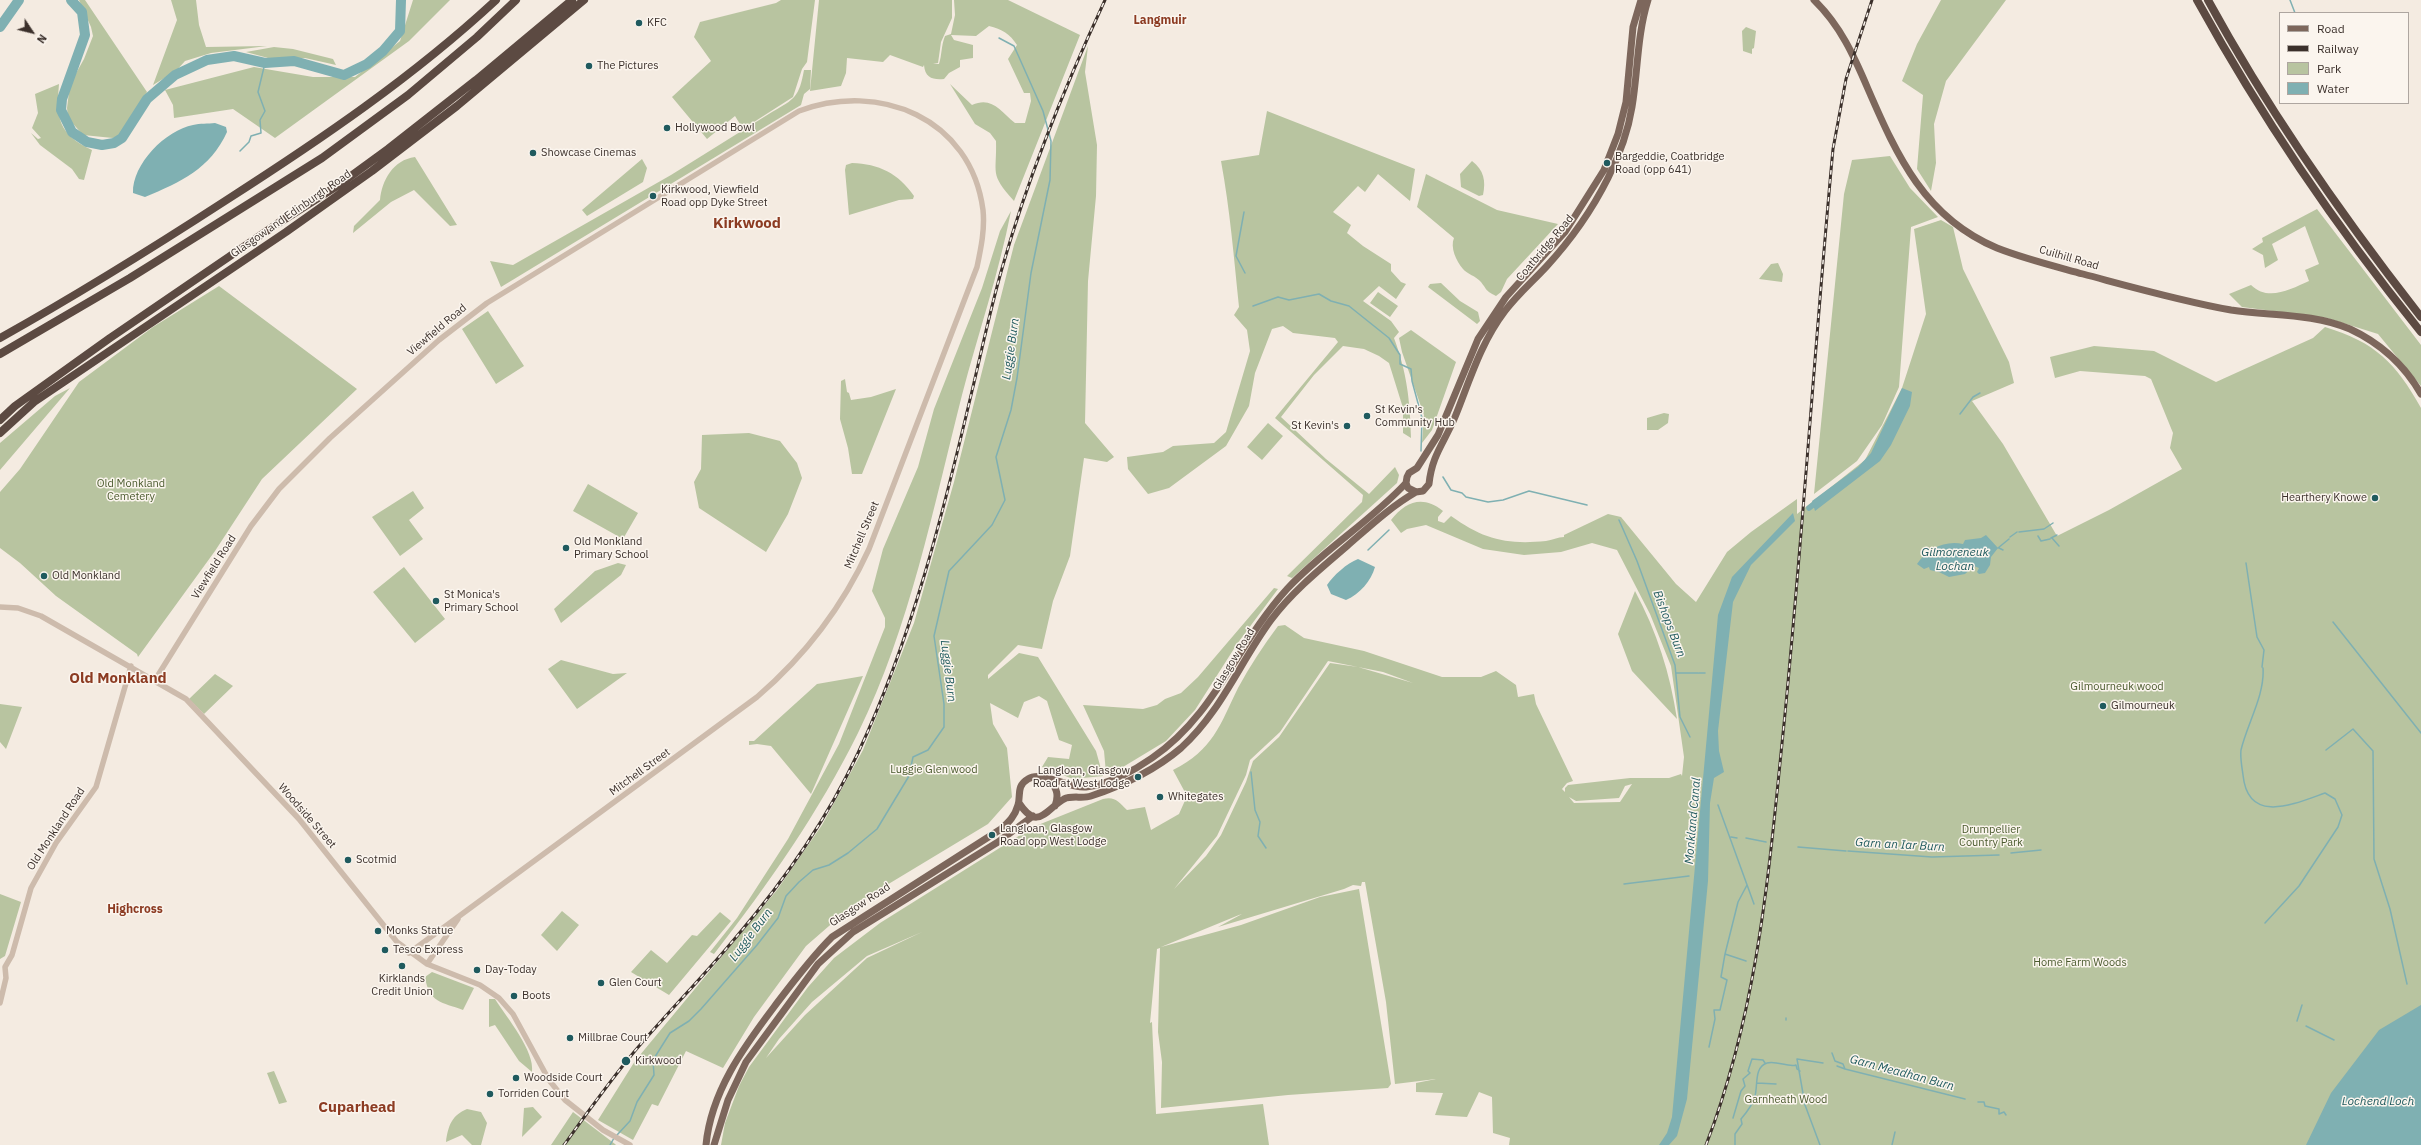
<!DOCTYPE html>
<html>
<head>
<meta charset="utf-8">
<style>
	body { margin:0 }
	#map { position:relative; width:2421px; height:1145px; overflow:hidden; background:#f4ebe1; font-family:"IBM Plex Sans",sans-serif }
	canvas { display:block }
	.legend { position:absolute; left:2279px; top:12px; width:130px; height:92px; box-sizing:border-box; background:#fbf5ee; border:1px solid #aea6a0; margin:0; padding:5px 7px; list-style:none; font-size:12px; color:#3b302b }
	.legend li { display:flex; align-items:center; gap:8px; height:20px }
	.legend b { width:20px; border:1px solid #aea6a0 }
	.north { position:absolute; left:12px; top:12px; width:40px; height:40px; -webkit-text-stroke:3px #fbf5ee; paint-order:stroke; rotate:125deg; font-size:11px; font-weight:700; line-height:16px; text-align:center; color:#3b302b }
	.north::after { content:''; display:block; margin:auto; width:14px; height:18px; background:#3b302b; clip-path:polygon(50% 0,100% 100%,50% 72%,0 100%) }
</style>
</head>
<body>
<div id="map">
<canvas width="2421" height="1145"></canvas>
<ul class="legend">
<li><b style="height:5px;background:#7d675c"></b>Road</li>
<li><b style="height:5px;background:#3b302b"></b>Railway</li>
<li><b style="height:11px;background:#b8c4a0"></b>Park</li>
<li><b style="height:11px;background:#7fb0b2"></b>Water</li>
</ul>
<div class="north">N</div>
</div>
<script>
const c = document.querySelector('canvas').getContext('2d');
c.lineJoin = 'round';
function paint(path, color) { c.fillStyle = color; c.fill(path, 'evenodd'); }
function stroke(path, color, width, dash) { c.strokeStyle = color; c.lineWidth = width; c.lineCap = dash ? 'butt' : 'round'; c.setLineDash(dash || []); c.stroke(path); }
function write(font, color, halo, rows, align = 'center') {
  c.font = font + ' "IBM Plex Sans",sans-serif'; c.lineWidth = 3; c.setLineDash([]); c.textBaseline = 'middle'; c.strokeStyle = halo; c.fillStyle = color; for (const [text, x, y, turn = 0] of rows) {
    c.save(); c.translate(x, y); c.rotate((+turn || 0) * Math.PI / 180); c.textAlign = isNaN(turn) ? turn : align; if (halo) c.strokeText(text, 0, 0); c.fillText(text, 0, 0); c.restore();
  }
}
paint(new Path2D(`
	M79 0H85L147 92 120 136 113 138 83 135 68 118 67 108 70 84 84 59 93 36 91 27Z
	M171 0H196L199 25 206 47 267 46 211 53 185 61 176 71 153 85 177 20Z
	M413 0H450L409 41 275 138 233 109 174 118 173 105 165 90 254 67 313 77H355L400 41Z
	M781 0H815L807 62 802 69 793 97 743 129 735 116 707 139 672 97 711 61 694 37 700 22 776 3Z
	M819 0H952V18L941 42 938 63 933 64H939C942 55 941 46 945 36L951 34 955 15 954 0H1008L1080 35 1014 201C989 173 997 174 996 141L990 133 975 124 950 84 972 105C992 96 1000 111 1015 123H1025L1031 101 1030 93H1024L1008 59 1017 45C1010 34 1002 29 989 26L976 36 951 35 954 40 973 45V58L960 60V67L949 73 944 79C933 80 925 78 924 65L931 64 924 65 923 67 890 55 883 62 847 58 846 73 841 86 810 91Z
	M1941 0H2006L1946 81 1934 124 1936 163 1931 191 1917 169 1923 95 1902 81 1917 44Z
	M1746 27 1756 31 1754 48 1752 49V54L1743 51 1742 31Z
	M1088 46 1085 72 1097 145 1096 196 1088 281 1085 423 1114 457 1107 462 1084 458 1070 556 1053 601 1042 649 1018 645 988 675V679L1019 653 1038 657 1096 751 1103 776 1073 779 1042 767 1048 757 1069 759 1072 745 1059 740 1047 701 1039 696 1024 702 1018 718 990 703 993 724 1007 748 1012 797 988 824 852 906 806 946 754 1017 723 1068 686 1051 658 1106 652 1104 633 1140 598 1120 635 1061 777 890 822 825 863 750 914 623 954 482 1014 245Z
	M274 47 293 49 333 59 336 65 305 58 279 61 246 52Z
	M804 70H811L810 89 804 94 801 105 501 287 490 261 513 265 671 175 772 112C795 99 799 97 804 70Z
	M59 84C56 118 58 134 92 150L84 180 79 179 72 169 40 145 31 133 38 139 41 138 32 128 38 113 35 94Z
	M1267 111 1415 169 1410 201 1378 174 1365 192 1358 186 1333 212 1351 225 1347 233 1363 246 1391 264V271L1401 282 1406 284 1396 299 1379 286 1363 301 1391 321 1399 332 1394 338C1407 373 1410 400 1411 438L1403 433V408L1389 363 1379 356 1364 349 1343 346 1314 375 1281 417 1326 459 1369 494 1395 467 1399 475 1397 483 1292 578 1287 576 1362 502 1363 495 1275 418 1338 342 1335 338 1293 333 1283 326 1272 329 1255 373 1249 406 1226 446 1169 488 1148 494 1128 469 1127 457 1163 452 1173 446 1214 443 1226 432 1250 351 1247 330 1234 315 1239 307C1234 258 1230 210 1221 161L1259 155Z
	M1890 156 1910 188 1938 217 1911 227 1899 387 1882 425 1857 461 1814 494 1844 194 1852 160Z
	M415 157 457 225 450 226 414 190 391 202 353 233 354 226 380 200C382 180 393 160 415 157Z
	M642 159 647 168 643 182 587 216 582 210Z
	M1472 161C1484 170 1486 181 1483 195L1479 196 1461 187 1460 174Z
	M852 163C879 164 898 173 914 196L913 199 899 200 849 215 845 170 846 165Z
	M1426 174 1497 210 1558 224 1507 279 1501 292 1496 296C1486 291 1487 290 1481 282 1476 276 1467 274 1463 269 1456 261 1450 247 1454 238L1417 207Z
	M2317 209 2421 345V386L2378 334 2327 318 2242 307 2229 294 2251 285C2268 302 2291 289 2309 281L2305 270 2319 264 2305 226 2272 244 2278 260 2265 268 2263 255 2252 249 2263 242 2262 238Z
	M1011 211C999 273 978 334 962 395 933 509 910 627 858 733 819 812 768 885 714 954L710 952 737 918 788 839 839 744 885 627V618L872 591 883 549 918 467 934 409 982 288 1000 231Z
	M1941 220 1953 227 1963 269 2009 362 2014 383 1972 401 2003 444 2057 536 2109 510 2182 469 2170 448 2173 433 2151 379 2145 376 2080 371 2055 378 2050 357 2094 346 2154 351 2216 382 2313 338 2325 327C2375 342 2396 363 2421 408V1145H1509L1510 1138 1493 1133 1492 1097 1479 1092 1467 1117 1435 1115 1443 1093 1416 1092V1083L1436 1079 1395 1084 1386 1002 1365 882H1362L1361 886 1353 885 1344 889 1218 927 1242 914 1239 915 1161 947 1241 925 1320 897 1359 889 1391 1084 1388 1088 1288 1095 1161 1108 1162 1062 1158 1032 1160 948 1157 949 1150 1023 1152 1022 1156 1114 1263 1104 1269 1145H721L725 1123 739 1086 749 1067 808 987 834 958 880 923 1033 827 1103 799C1115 796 1119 802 1127 810L1145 807 1151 830 1179 814 1187 796 1173 770C1213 750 1220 725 1238 688 1250 666 1263 646 1278 626L1285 625 1304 638 1364 651 1442 677H1481L1496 671 1516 685 1518 697 1534 694 1536 704 1573 781 1567 783 1562 789 1565 792V788L1568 785 1630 778H1669L1681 774 1682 776 1684 757 1671 666 1650 614 1617 550 1592 543 1561 552 1524 555 1483 549 1426 525 1407 529 1401 533 1391 520C1406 501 1423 495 1443 511L1438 517V521L1444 523 1451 516C1483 539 1506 545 1546 541 1552 540 1558 537 1564 537V535L1608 514 1621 517 1676 584 1696 602 1727 552 1751 532 1797 499V514L1865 460 1902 388 1926 314 1914 229ZM1328 661 1383 672 1413 683 1358 667 1330 663 1279 737 1253 761 1246 782 1221 835 1206 856 1174 889 1217 836 1246 775 1250 760 1280 732ZM1632 784 1620 802 1574 803 1569 797 1576 801 1619 798 1625 786ZM922 932 867 958 805 1015 766 1058 779 1039 812 1002 867 956Z
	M1778 263 1783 274 1782 282 1759 279 1771 264Z
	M1441 283 1460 301 1478 312 1480 321 1477 324 1428 287 1430 284Z
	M219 286 357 389 262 479 215 551 138 657 137 654 56 596 20 563 0 548V492L20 469 79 382 153 327Z
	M1378 292 1398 306 1390 317 1370 303Z
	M488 311 524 366 496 384 462 329Z
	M1411 330 1456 362 1432 430 1422 443 1424 415 1402 352 1399 338Z
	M845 379 847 392 849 393 851 400 871 397 896 389 862 474H852L848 448 840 419 841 381Z
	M70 388 0 470V443L55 396Z
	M1664 413 1669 414 1668 423 1658 430H1647V418Z
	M1268 423 1283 436 1262 460 1247 447Z
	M749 433 780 441 797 463 802 478 788 514 766 552 699 508 694 482 701 469 702 435Z
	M588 484 638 513 623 539 573 511Z
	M413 491 424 508 409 520 423 539 400 556 372 517Z
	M618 563 626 565 621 575 561 623 554 609 595 571Z
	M404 567 445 619 415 643 373 592Z
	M1274 588 1278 589 1237 644 1195 710 1166 741 1113 773H1106L1104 751 1083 705 1143 709 1157 705 1165 699 1181 693 1198 677Z
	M1635 591C1657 632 1670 673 1677 719L1632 671 1618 634Z
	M561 660 613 674 627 673 577 709 548 669Z
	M215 674 233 686 204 714 189 699Z
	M863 676 811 794 771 746 757 744 749 745V741H754L817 684Z
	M0 704 22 707 6 749 0 742Z
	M0 894 21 902 5 956 0 959Z
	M562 911 579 925 557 951 541 935Z
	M720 912 731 921 669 995 631 972 651 950 667 963 692 935 697 936Z
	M432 972 474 988 463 1010C442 1002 429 1003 425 977Z
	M489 999H495C507 1018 535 1051 532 1072L519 1061 495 1025 489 1027Z
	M274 1071 287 1102 279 1104 267 1073Z
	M533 1107 542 1117 522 1137 524 1108Z
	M467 1109 481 1112 487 1123 481 1145H472L462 1135 446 1142C448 1126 452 1115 467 1109Z
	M573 1112 615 1144 616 1145H551Z`), '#b8c4a0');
paint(new Path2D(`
	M215 123 226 127 227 132C210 169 181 182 145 197L133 193C132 164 166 130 193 125 200 123 208 124 215 123Z
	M1902 388 1912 392 1910 406 1891 445 1880 461 1815 511 1812 501 1858 467 1871 453Z
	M1793 513 1795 521 1751 565 1733 602 1718 731 1719 751 1724 772 1714 778 1710 803 1708 881 1687 1099 1677 1136 1669 1145H1659L1667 1133 1672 1117 1718 615 1732 577Z
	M1986 535 1998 548 1991 557 1990 565 1985 573 1979 574 1977 572 1979 568 1974 566 1965 574 1949 577 1939 572 1930 570 1929 567 1924 569 1917 564C1927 549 1945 540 1963 544L1965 540 1981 538Z
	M1358 559 1375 567C1371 581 1360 594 1346 600L1331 594 1327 585C1333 576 1347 563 1358 559Z
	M2421 1005V1145H2306L2331 1093 2379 1030Z`), '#7fb0b2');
stroke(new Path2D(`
	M2290 0 2295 13
	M240 151 249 142 251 136 261 133 260 120 265 111 258 92 265 63
	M1244 212 1236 256 1245 273
	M1253 306 1278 297 1289 300 1319 294 1331 301 1349 306 1389 338 1400 355V364L1411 369 1412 381 1422 418 1421 451
	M1960 414 1973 397 1980 393
	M1443 477 1451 490 1462 493 1466 497 1488 502 1503 500 1529 491 1587 505
	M1619 520 1637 561 1675 665 1680 717 1690 737
	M2019 532 2044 529 2053 523
	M2038 536 2041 541 2050 539
	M2010 537 2017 532
	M2051 538 2057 535
	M2052 538 2059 546
	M1998 548 2009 539
	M1999 548 2003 550
	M1368 550 1389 530
	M2246 563 2257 637 2264 650 2262 667
	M2333 622 2421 733
	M2263 668C2265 695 2247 724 2241 750 2240 758 2242 767 2243 775 2248 825 2294 804 2325 793L2335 799 2342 815 2338 827 2299 886 2265 923
	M1676 673H1698
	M1699 673H1705
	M2326 750 2353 729 2373 751 2374 859 2390 909 2407 984
	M1251 772 1255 810 1260 822 1258 836 1266 848
	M1718 805 1754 904
	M1731 837 1737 838
	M1746 838 1766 842
	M1798 847 1846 851
	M1848 851 1932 857 1999 855
	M2011 853 2041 850
	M1624 884 1689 876
	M1745 889 1747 885 1738 902 1725 954 1746 961
	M1786 1018V1020
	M2297 1021 2302 1005
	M2306 1026 2334 1040
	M1709 1047 1715 1019 1714 1010H1720L1727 980 1721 977 1725 954
	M1832 1053 1835 1061 1843 1064 1845 1069 1965 1099
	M1837 1066 1845 1069
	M1757 1083 1776 1084
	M1978 1102H1984L1985 1106 1999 1109V1114L2004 1112 2006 1115
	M1733 1118 1741 1091 1745 1086 1743 1079 1750 1073 1748 1071 1752 1059 1763 1060 1765 1063
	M617 1135 630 1121 637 1102 654 1075 653 1060 670 1033 689 1021 701 1009 757 945 778 918 786 896 799 882 813 870 829 865 848 853 877 829 909 776 913 757 928 750 944 727V704L934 636 949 571 992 525 1005 500 996 457 1011 410 1017 378 1031 273 1050 180 1051 141 1043 111 1014 46 999 38
	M610 1145 614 1138
	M1735 1145V1134L1742 1124 1741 1119C1747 1112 1753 1104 1755 1096 1758 1085 1754 1067 1767 1063 1776 1060 1789 1068 1796 1065L1797 1069 1800 1071
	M1820 1145 1805 1105 1797 1059 1823 1063
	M1892 1145 1895 1132`), '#7fb0b2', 1.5);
stroke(new Path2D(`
	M1809 508 1818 501`), '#7fb0b2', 5.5);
stroke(new Path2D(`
	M71 0 82 12 85 35 62 99 61 110 72 132 87 142 102 145 114 143 122 138 147 99 175 75 207 60 234 56 265 63 294 61 344 75 367 64 383 51 400 31 401 0
	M0 27 19 0`), '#7fb0b2', 10);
stroke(new Path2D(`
	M0 607 18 608 41 616 186 699 299 819 397 942 427 964 480 985 499 998 513 1014 549 1080 565 1100 603 1130 630 1145
	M155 680 251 526 279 489 330 438 439 340 487 303 799 111C879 81 971 118 983 210 985 229 981 248 977 267L869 549C842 608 806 655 757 697L409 953
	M427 964 458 919
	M0 1003 6 978 5 967 12 955 31 888 56 843 96 787 131 666`), '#cdbbac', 5.5);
stroke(new Path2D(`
	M1641 0 1633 27 1626 102 1618 134 1604 170 1565 232 1506 297 1478 339 1438 435 1417 468 1409 473 1407 477 1406 483 1408 488 1416 492 1423 491 1429 484C1432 455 1444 443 1455 417 1470 380 1480 344 1505 311 1517 295 1532 282 1546 267 1570 241 1592 210 1608 178 1619 156 1628 132 1632 107 1638 71 1637 35 1648 0
	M1814 0C1840 25 1854 56 1868 89 1897 156 1925 218 1997 248 2025 259 2054 266 2083 274 2132 287 2181 301 2231 310 2271 316 2313 313 2350 329 2380 343 2405 366 2421 394
	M1050 780C1057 789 1059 795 1055 806
	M1019 803C1038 832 1046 809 1064 799 1072 795 1083 799 1091 796 1124 785 1154 771 1181 748 1221 712 1240 662 1271 620 1292 592 1320 569 1347 546 1369 527 1390 507 1416 492
	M706 1145C711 1092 743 1048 774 1007 793 982 810 959 832 937L1001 829C1009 822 1015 816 1018 805 1021 795 1016 786 1028 779 1042 770 1069 789 1086 787 1108 785 1135 770 1152 758 1216 714 1236 645 1287 589 1323 550 1370 522 1406 483
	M714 1145 728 1100 746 1062 818 964 853 932 998 842 1033 816`), '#7d675c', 7);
stroke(new Path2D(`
	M2197 0C2262 118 2337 228 2421 332
	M2208 0C2269 112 2342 216 2421 317
	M0 338C77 295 151 249 225 201 320 140 413 77 496 0
	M0 354 130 278 322 158 408 95 477 37 516 0
	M0 420 15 406 110 338 277 224 340 184 388 149 476 80 572 0
	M0 433 34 402 286 232 372 171 457 106 584 0`), '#5c4a42', 8);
const rail = new Path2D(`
	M564 1145C587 1113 609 1082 634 1052 667 1013 704 976 737 936 784 881 827 819 858 753 912 638 943 514 972 391 982 349 991 306 1003 265 1029 174 1065 86 1105 0
	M1706 1145C1759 1007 1769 869 1784 724 1803 533 1815 341 1833 149L1846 79 1872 0`);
stroke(rail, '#3b302b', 3);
stroke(rail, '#fbf5ee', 1.5, [4.5]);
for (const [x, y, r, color] of [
	[639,23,4,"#1f5a5e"],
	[589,66,4,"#1f5a5e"],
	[667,128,4,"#1f5a5e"],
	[533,153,4,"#1f5a5e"],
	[1607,163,4,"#1f5a5e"],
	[653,196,4,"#1f5a5e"],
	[1367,416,4,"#1f5a5e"],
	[1347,426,4,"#1f5a5e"],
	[2375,498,4,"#1f5a5e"],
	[566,548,4,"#1f5a5e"],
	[44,576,4,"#1f5a5e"],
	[436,601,4,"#1f5a5e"],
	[2103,706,4,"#1f5a5e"],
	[1138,777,4,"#1f5a5e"],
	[1160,797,4,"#1f5a5e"],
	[992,835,4,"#1f5a5e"],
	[348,860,4,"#1f5a5e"],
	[378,931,4,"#1f5a5e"],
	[385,950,4,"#1f5a5e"],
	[402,966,4,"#1f5a5e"],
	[477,970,4,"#1f5a5e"],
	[601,983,4,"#1f5a5e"],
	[514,996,4,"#1f5a5e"],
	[570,1038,4,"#1f5a5e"],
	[626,1061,5,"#1f5a5e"],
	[516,1078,4,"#1f5a5e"],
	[490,1094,4,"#1f5a5e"]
]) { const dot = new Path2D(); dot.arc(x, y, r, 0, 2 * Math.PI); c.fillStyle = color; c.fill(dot); stroke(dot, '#fbf5ee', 1.5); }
write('11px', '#3b302b', '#fbf5ee', [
	["KFC",647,23],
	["The Pictures",597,66],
	["Hollywood Bowl",675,128],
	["Showcase Cinemas",541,153],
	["Bargeddie, Coatbridge",1615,157],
	["Road (opp 641)",1615,170],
	["Kirkwood, Viewfield",661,190],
	["Road opp Dyke Street",661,203],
	["St Kevin's",1375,410],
	["Community Hub",1375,423],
	["St Kevin's",1339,426,"right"],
	["Hearthery Knowe",2367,498,"right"],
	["Old Monkland",574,542],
	["Primary School",574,555],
	["Old Monkland",52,576],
	["St Monica's",444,595],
	["Primary School",444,608],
	["Gilmourneuk",2111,706],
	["Langloan, Glasgow",1130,771,"right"],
	["Road at West Lodge",1130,784,"right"],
	["Whitegates",1168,797],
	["Langloan, Glasgow",1000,829],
	["Road opp West Lodge",1000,842],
	["Scotmid",356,860],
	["Monks Statue",386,931],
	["Tesco Express",393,950],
	["Day-Today",485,970],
	["Kirklands",402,979,"center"],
	["Credit Union",402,992,"center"],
	["Glen Court",609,983],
	["Boots",522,996],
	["Millbrae Court",578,1038],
	["Kirkwood",635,1061],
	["Woodside Court",524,1078],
	["Torriden Court",498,1094]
], 'left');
write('11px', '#3b302b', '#fbf5ee', [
	["Glasgow and Edinburgh Road",291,214,-35],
	["Coatbridge Road",1545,248,-50],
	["Cuilhill Road",2069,258,16],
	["Viewfield Road",437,330,-40],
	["Mitchell Street",862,535,-67],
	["Viewfield Road",214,567,-58],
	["Glasgow Road",1234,659,-59],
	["Mitchell Street",640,772,-36],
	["Woodside Street",307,816,49],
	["Old Monkland Road",56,829,-57],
	["Glasgow Road",860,905,-33]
]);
write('11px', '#4a5a2e', '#fbf5ee', [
	["Old Monkland",131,484],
	["Cemetery",131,497],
	["Gilmourneuk wood",2117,687],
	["Luggie Glen wood",934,770],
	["Drumpellier",1991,830],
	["Country Park",1991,843],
	["Home Farm Woods",2080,963],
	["Garnheath Wood",1786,1100]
]);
write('bold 12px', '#8c3b22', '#fbf5ee', [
	["Langmuir",1160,21],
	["Highcross",135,910]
]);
write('italic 12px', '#1f5a5e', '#fbf5ee', [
	["Luggie Burn",1011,349,-82],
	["Gilmoreneuk",1955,553],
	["Lochan",1955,567],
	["Bishops Burn",1669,624,69],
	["Luggie Burn",948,671,83],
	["Monkland Canal",1693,821,-85],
	["Garn an Iar Burn",1900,845,3],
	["Luggie Burn",751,935,-53],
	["Garn Meadhan Burn",1902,1073,15],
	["Lochend Loch",2378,1102]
]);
write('bold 15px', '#8c3b22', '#fbf5ee', [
	["Kirkwood",747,224],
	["Old Monkland",118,679],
	["Cuparhead",357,1108]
]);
</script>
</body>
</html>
